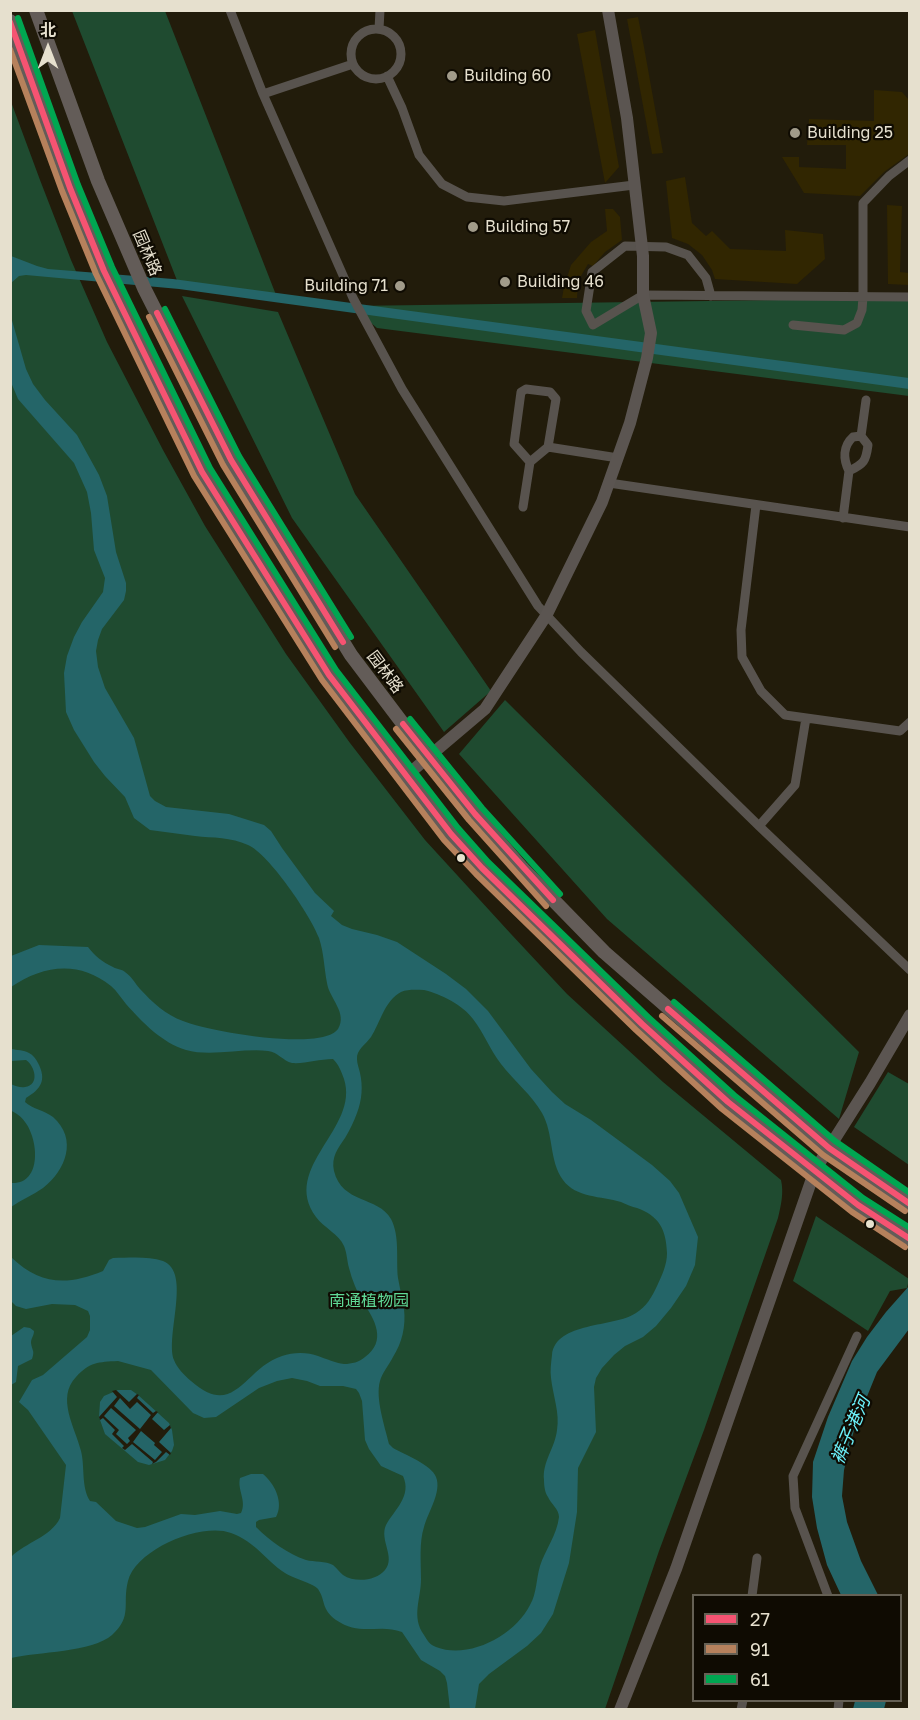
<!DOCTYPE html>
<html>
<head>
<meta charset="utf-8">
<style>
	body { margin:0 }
	#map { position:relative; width:920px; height:1720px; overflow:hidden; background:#221c0b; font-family:"Golos Text","Noto Sans SC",sans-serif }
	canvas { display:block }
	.frame { position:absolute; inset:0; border:12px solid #e6e0ce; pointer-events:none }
	.legend { position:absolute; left:692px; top:1594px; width:210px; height:108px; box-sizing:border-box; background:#0f0b02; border:2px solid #656054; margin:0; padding:8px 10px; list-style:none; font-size:18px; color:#e6e0ce }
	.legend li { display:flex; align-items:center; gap:12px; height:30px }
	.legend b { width:30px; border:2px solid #656054 }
	.north { position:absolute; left:18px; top:18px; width:60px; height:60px; -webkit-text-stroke:4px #0f0b02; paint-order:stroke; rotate:0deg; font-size:16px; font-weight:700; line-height:24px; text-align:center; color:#e6e0ce }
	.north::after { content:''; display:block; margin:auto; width:21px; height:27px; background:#e6e0ce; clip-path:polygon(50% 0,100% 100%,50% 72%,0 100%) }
</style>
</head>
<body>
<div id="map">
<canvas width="920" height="1720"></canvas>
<div class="frame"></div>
<ul class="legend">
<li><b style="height:8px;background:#f65372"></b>27</li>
<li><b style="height:8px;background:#b6815c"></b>91</li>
<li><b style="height:8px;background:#00a651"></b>61</li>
</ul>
<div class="north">北</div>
</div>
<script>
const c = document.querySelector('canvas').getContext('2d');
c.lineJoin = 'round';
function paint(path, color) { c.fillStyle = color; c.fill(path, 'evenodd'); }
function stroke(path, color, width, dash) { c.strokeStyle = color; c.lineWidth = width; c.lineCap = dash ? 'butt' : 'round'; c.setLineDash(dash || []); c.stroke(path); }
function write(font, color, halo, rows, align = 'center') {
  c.font = font + ' "Golos Text","Noto Sans SC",sans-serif'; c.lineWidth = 4.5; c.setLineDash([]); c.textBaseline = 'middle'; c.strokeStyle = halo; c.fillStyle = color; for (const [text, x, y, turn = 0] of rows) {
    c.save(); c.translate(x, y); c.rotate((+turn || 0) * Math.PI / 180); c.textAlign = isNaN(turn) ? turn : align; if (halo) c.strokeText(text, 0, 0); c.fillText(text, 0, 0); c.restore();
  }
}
paint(new Path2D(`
	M638 17 644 47 663 153 652 154 627 19Z
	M595 30 619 167 605 183 577 34Z
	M874 90 902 92 909 100V154L884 172 860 196 804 193 782 157H799V167L846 169V145H807L809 119 874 121Z
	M685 177 692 223 706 236 712 231 730 249 786 251 785 230 823 234 825 259 797 284 715 279 712 270 702 255 688 244 672 238 666 181Z
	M887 205 902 206 900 272 909 273V285L888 284Z
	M605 209H613L620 217 622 240 605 252 593 266 588 264 578 281 577 298H562L564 287 571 265 591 242 607 231Z`), '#312601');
paint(new Path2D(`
	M72 11H165L278 300 178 283Z
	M10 99 40 180 71 260 107 342 163 450 205 526 286 654 350 743 425 840 511 934 567 994 663 1082 781 1180C784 1193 781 1205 778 1218L704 1430 659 1551 605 1709H11Z
	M182 296 278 312 355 494 491 691 444 732 292 518Z
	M850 299 909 300V396L377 328 351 306Z
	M505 700 859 1052 839 1119 607 919 459 754Z
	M888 1072 909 1084V1165L854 1127Z
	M816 1216 909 1279 907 1288 890 1291 868 1331 793 1281Z`), '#1f4b30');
paint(new Path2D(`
	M11 256 37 266 48 269 173 279 909 378V389L179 289 26 275 19 276 11 283Z
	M11 317 26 369 33 384 45 400 77 435 99 475 107 496 116 552 126 583V591L124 600 102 629 98 640 96 651 98 667 105 688 134 738 150 796 155 801 166 807 229 814 264 825 271 831 282 848 315 893 334 911 331 916 342 925 352 929 377 935 397 942 446 974 466 989 488 1011 531 1069 552 1092 565 1104 591 1120 652 1165 670 1181 679 1193 698 1237 695 1265 686 1286 671 1308 656 1326 643 1337 625 1346 614 1355 602 1368 596 1378 594 1387 596 1432 578 1468 577 1512 569 1563 553 1614 541 1633 527 1646 489 1674 479 1684 475 1709H450L447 1683 445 1676 440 1671 421 1660 402 1632C379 1623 361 1637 336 1620 321 1609 326 1601 318 1589 314 1584 293 1578 285 1573 265 1560 256 1542 231 1533 202 1522 136 1549 128 1581 122 1604 133 1616 112 1635 93 1652 37 1652 11 1658V1557C26 1542 51 1537 60 1518L66 1465 28 1410 19 1402 32 1380 43 1375 87 1337 90 1330V1316L88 1311 75 1305 52 1304 26 1309 16 1306 11 1301V1257C40 1285 67 1286 103 1271L109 1260 113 1258C129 1258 148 1256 163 1261 192 1272 165 1336 174 1360 177 1368 184 1375 191 1381 235 1420 244 1368 282 1356 293 1352 308 1352 318 1356 327 1359 335 1363 344 1364 352 1364 359 1362 365 1357 387 1341 375 1320 363 1302 357 1292 352 1280 349 1268 347 1261 347 1253 344 1246 339 1234 324 1228 316 1217 280 1167 360 1129 344 1079 341 1071 339 1065 333 1059 319 1059 305 1064 292 1063 283 1061 278 1052 268 1051 243 1048 210 1057 186 1050 162 1043 142 1022 126 1004 121 998 117 991 111 986 79 960 43 965 11 987V956L39 945 88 947C95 956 102 962 113 967 116 969 122 969 125 972 131 976 135 983 140 989 152 1002 166 1015 183 1021 207 1031 322 1052 338 1029 348 1013 329 998 327 983 324 968 324 953 319 938 311 916 269 854 248 845 231 837 213 838 195 836 180 834 165 832 150 830L134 818 125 797 105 776 94 762 74 730 66 712 64 673 67 656 74 637 82 622 103 592 105 578 94 550 91 513 87 492 74 463 18 399 10 380ZM424 990C441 994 463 1005 473 1019 484 1033 490 1050 501 1064 514 1081 532 1095 542 1113 554 1134 549 1161 563 1180 576 1198 601 1196 621 1202 626 1204 632 1207 637 1208 659 1216 666 1229 667 1253 667 1265 662 1275 657 1286 652 1297 646 1307 636 1313 614 1328 556 1321 552 1355 551 1363 550 1371 551 1378 553 1396 560 1413 557 1430 555 1448 542 1462 544 1480 544 1486 545 1493 548 1497 551 1504 559 1509 559 1517 557 1535 545 1550 540 1566 536 1579 537 1593 530 1605 515 1635 469 1660 436 1647 430 1645 427 1640 424 1635 411 1617 421 1599 421 1579 421 1561 419 1543 424 1527 428 1512 442 1492 436 1477 432 1465 404 1454 393 1448L389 1444C385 1427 375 1398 380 1381 382 1373 389 1365 393 1357 402 1343 406 1326 404 1309 402 1299 400 1288 398 1278 396 1259 400 1236 391 1219 378 1196 342 1204 334 1171 331 1157 338 1148 345 1138 350 1130 354 1121 357 1113 362 1100 363 1086 360 1073 359 1068 357 1064 357 1059 356 1050 366 1044 371 1037 380 1023 385 1000 401 992 408 989 417 990 424 990ZM118 1361 151 1370 193 1413 204 1418 216 1417 259 1388 277 1381 292 1378 307 1381 320 1386H343L356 1389 359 1393 362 1401 365 1440 369 1449 381 1466 403 1476C412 1496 395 1509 386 1525 379 1540 396 1557 385 1570 376 1581 355 1583 343 1575 339 1572 337 1568 333 1565 326 1561 314 1562 306 1560 288 1554 270 1541 256 1527V1522L259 1520 276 1517C284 1503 275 1484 263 1474H251L240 1478C237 1490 247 1501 241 1513L237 1514 220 1511 195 1515 181 1514 145 1527 137 1528 116 1521 96 1502 90 1501C81 1487 85 1466 81 1451 75 1427 56 1398 76 1377 90 1362 98 1362 118 1361Z
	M11 1049C17 1050 24 1050 29 1053 33 1055 36 1059 38 1063 47 1080 41 1089 26 1098L25 1102C32 1109 44 1110 53 1117 78 1139 66 1170 43 1188 33 1195 21 1200 11 1207V1183C42 1185 39 1140 25 1122 22 1117 16 1113 10 1110L11 1084C15 1086 21 1088 25 1087 40 1085 35 1066 26 1060L11 1061Z
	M909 1286V1329L877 1372 855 1426 844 1470 842 1496 847 1522 861 1561 878 1595H841L827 1565 817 1528 812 1497 813 1462 828 1417 852 1361 867 1337 886 1312Z
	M24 1327 30 1328 34 1331C34 1336 31 1338 31 1343 32 1351 35 1350 32 1359L18 1366 16 1382 11 1385V1336Z
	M118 1390H131L138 1395 169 1423 172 1430 174 1445 172 1451 165 1460 149 1465 138 1462 105 1434 99 1417 100 1402 104 1396Z
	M855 1701V1700L886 1701 884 1709H853Z`), '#246568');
paint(new Path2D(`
	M116 1390 129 1402 137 1394 139 1395 137 1398 153 1413 156 1411 158 1412 152 1419 164 1430 170 1425 171 1428 159 1442 171 1453 170 1455 166 1452 156 1462 152 1464 153 1462 132 1444 125 1450 122 1448 124 1446 112 1434 115 1430 103 1418 100 1420 99 1417 117 1397 112 1391ZM120 1398 130 1409 137 1402 151 1415 140 1429 114 1406ZM111 1408 136 1430 128 1438 130 1441 127 1444 116 1434 119 1430 104 1416ZM141 1431 155 1443 154 1445 162 1452 155 1460 133 1442Z`), '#221c0b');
stroke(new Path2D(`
	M230 10 263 94 353 298 402 389 538 606 581 652 759 826 910 970
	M379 29 380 10
	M351 54a25 25 0 1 1 50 0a25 25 0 1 1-50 0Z
	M387 76 402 108 419 155 442 184 467 197 504 201 634 185
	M263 94 353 64
	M711 296 706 278 688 255 666 247 625 246 592 272 586 311 593 325 643 295 910 297
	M793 325 844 330 857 323 862 310 863 297V203L889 176 910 160
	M861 436 853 437C843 446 843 459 849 471 864 464 866 461 868 445L861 436 866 400
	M530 462 514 444 521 392 526 389 550 392 556 399 548 447
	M609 483 910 527
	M756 505 741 630 742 657 761 691 785 715 900 731 910 722
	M523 507 530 462 548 447 618 458
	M843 518 849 471
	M759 826 795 785 806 718
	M752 1596 757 1558
	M828 1596 795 1508 793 1476 857 1336
	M741 1710 743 1700
	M838 1710 839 1700`), '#58534e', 9);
stroke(new Path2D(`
	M406 776 485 709 546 616 602 502 630 423 647 358 651 333 643 295V256L627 118 608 10
	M620 1710 676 1569 815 1170 870 1083 910 1015`), '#5b5551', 12);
stroke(new Path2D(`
	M36 10 98 181 144 288 231 460 351 655 428 757 467 804 522 868 604 952 829 1148 910 1204
	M10 21 70 188 104 271 202 472 329 675 451 834 482 868 642 1024 728 1102 858 1205 910 1239`), '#635c58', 14);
stroke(new Path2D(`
	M10 22 70 188 104 271 202 472 329 675 451 834 482 868 642 1024 728 1102 858 1205 910 1239
	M157 313 231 460 343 642
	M403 724 475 814 553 900
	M668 1009 829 1148 910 1204`), '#f65372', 6);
stroke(new Path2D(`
	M10 49 62 191 96 274 194 476 322 680 444 840 476 874 636 1030 722 1109 852 1212 905 1247
	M149 317 223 465 335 647
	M396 729 469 820 546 906
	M662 1016 823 1155 905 1211`), '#b6815c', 6);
stroke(new Path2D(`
	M18 18 78 185 112 267 210 468 336 670 458 828 488 862 648 1017 734 1095 863 1198 910 1228
	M165 309 239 456 351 637
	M410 719 482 808 560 894
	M674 1002 835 1141 910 1193`), '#00a651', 6);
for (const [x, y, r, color] of [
	[452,76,6,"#a19b8a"],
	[795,133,6,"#a19b8a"],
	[473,227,6,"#a19b8a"],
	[505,282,6,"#a19b8a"],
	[400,286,6,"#a19b8a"],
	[461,858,5,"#e6e0ce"],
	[870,1224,5,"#e6e0ce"]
]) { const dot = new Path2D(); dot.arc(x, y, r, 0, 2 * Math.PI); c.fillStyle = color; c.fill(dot); stroke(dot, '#0f0b02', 2); }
write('16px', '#e6e0ce', '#0f0b02', [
	["Building 60",464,76],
	["Building 25",807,133],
	["Building 57",485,227],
	["Building 46",517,282],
	["Building 71",388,286,"right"]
], 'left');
write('16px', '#e6e0ce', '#0f0b02', [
	["园林路",147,253,67],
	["园林路",385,672,53]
]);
write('16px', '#5fda97', '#0f0b02', [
	["南通植物园",369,1301]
]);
write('italic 18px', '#6cf2fb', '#0f0b02', [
	["裤子港河",851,1430,-67]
]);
</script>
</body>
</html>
